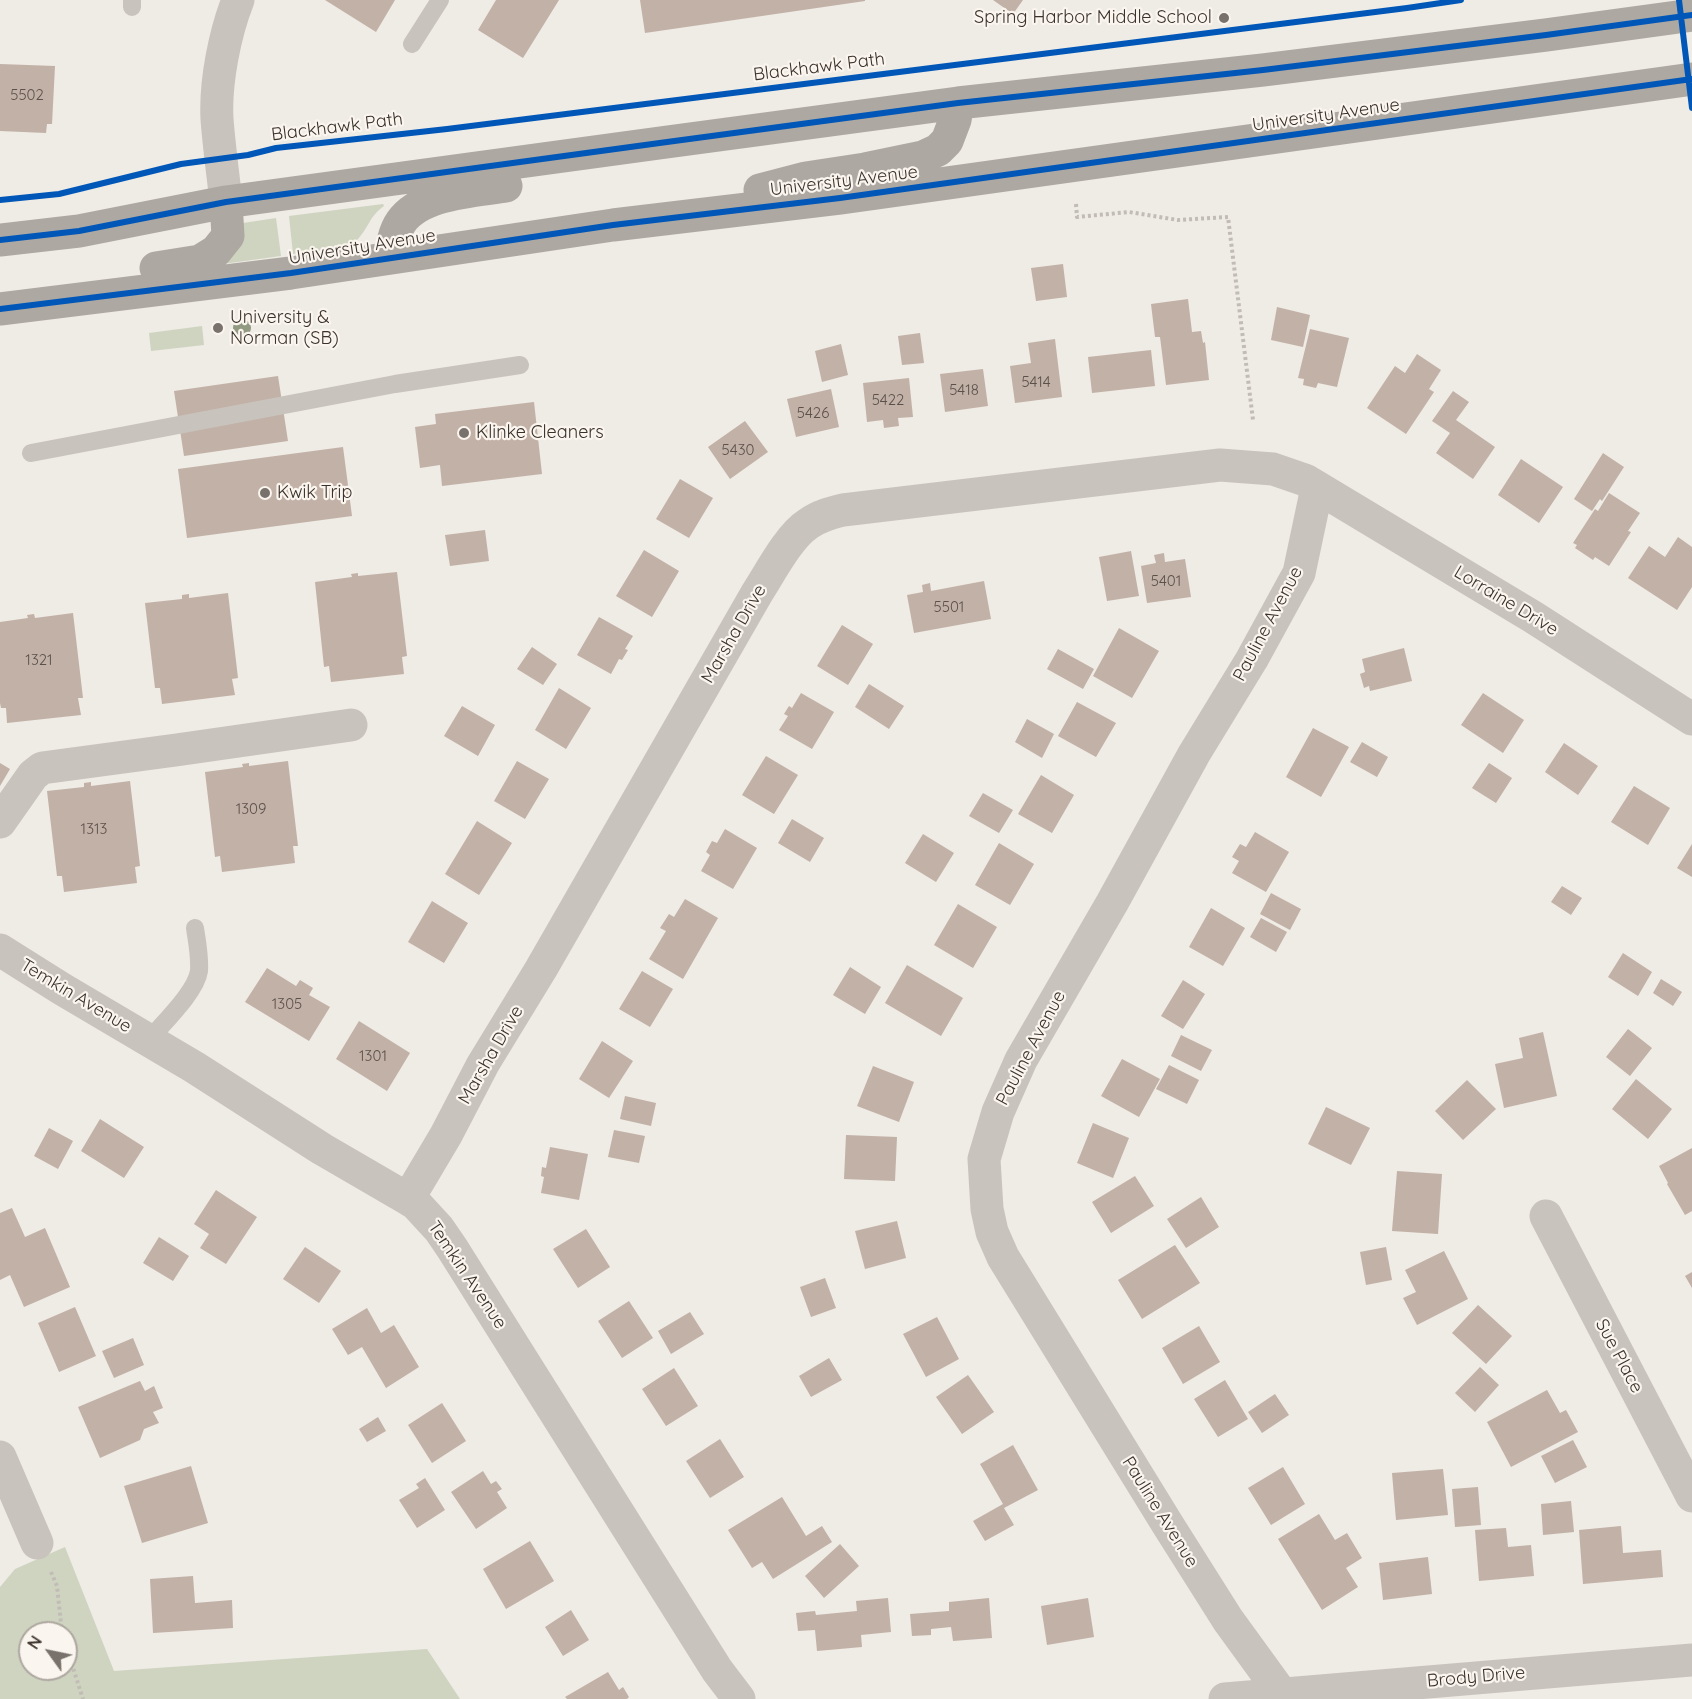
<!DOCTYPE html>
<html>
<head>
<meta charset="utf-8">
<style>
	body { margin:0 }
	#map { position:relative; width:1692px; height:1699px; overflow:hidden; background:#efebe5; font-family:Quicksand,sans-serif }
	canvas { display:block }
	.north { position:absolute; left:18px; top:1621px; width:60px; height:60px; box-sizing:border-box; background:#faf5ee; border:2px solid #ada7a0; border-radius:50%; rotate:303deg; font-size:16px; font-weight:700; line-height:24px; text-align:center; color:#3a312b }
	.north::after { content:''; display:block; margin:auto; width:21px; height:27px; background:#79726c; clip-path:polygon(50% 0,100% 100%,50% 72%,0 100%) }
</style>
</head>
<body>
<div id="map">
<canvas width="1692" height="1699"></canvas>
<div class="north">N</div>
</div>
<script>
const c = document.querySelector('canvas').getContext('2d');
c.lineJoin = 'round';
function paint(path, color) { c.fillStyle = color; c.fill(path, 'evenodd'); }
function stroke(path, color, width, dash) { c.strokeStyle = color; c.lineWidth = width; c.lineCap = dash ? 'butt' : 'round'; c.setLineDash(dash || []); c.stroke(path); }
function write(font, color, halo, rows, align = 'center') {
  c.font = font + ' Quicksand,sans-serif'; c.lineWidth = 4.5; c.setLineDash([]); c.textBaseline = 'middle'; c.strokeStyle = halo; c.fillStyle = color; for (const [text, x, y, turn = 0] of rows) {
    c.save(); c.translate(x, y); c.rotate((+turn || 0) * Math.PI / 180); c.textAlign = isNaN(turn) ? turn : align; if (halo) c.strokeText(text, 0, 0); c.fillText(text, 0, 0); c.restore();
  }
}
paint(new Path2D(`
	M383 204 384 206C369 217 369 227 358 239 349 249 307 252 293 254L289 216Z
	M276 218 281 256 216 265 243 223Z
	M202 326 204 345 151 351 149 333Z
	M65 1547 114 1671 427 1649 460 1699H0V1587L15 1569ZM30 1633H66V1669H30Z`), '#cfd4c0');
paint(new Path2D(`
	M325 0H395L376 32Z
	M496 0H559L523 58 478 30Z
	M640 0H865V1L645 33Z
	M993 0H1023L1013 14Z
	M0 64 55 66 52 124H47L46 133 0 131Z
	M1063 264 1067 297 1036 301 1031 268Z
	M1188 299 1192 332 1201 331 1203 343 1205 342 1209 380 1166 385 1160 337H1155L1151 304Z
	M1277 307 1310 315 1303 347 1271 340Z
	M1310 329 1349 338 1337 387 1318 383 1316 388 1303 385 1304 379 1298 378Z
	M920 333 924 363 902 365 898 336Z
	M1055 339 1062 397 1015 403 1010 366 1031 363 1028 343Z
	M841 344 848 375 822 382 815 351Z
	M1151 350 1155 386 1092 393 1088 357Z
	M1417 354 1441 370 1429 389 1434 392 1406 434 1367 408 1395 366 1405 373Z
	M983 369 988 406 945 412 940 374Z
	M278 376 288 441 184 456 174 391Z
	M909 378 913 417 898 418 899 426 884 428 883 420 867 422 863 383Z
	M831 389 839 427 796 437 787 399Z
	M1453 391 1469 402 1456 420 1495 447 1473 479 1436 453 1450 433 1432 421Z
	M534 402 542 474 442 486 440 465 420 468 415 427 436 424 435 414Z
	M745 421 768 452 730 479 708 447Z
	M343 447 352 516 187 538 178 469Z
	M1603 453 1624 467 1602 501 1600 499 1592 511 1574 499Z
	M1521 459 1563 487 1539 523 1498 495Z
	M680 479 713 498 689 538 656 519Z
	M1609 493 1640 513 1628 531 1631 532 1609 566 1595 557 1593 560 1575 548 1577 545 1573 543 1595 509 1598 511Z
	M485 530 489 561 450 566 445 535Z
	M1678 537 1692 547V587L1677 610 1628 578 1649 546 1665 557Z
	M644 550 679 571 652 617 616 596Z
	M1131 551 1139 596 1107 601 1099 557Z
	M1164 553 1165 562 1185 559 1191 597 1147 603 1141 566 1156 563 1154 555Z
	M397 572 407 656 402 657 404 674 331 682 329 666 324 667 315 582 352 577 351 574 358 573V576Z
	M984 581 991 619 914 633 907 595 923 592 922 585 930 583 931 591Z
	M228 593 238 678 232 679 235 695 162 704 160 688H155L145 603 182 599V595L189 594V598Z
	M73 613 83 698H78L81 715 7 723 6 708H1L0 703V622L28 618 27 615 34 614 35 618Z
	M599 617 633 636 625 649 628 650 622 660 619 659 611 674 577 655Z
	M842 625 873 644 848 685 817 666Z
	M1119 628 1159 651 1132 698 1093 676Z
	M532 647 557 664 543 685 517 669Z
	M1404 648 1412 681 1370 691 1369 686 1364 688 1360 674 1365 672 1362 659Z
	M1058 649 1094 669 1083 689 1047 669Z
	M869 684 904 706 889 729 855 707Z
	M559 688 591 708 566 749 535 730Z
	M801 693 834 712 812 749 779 730 788 716 784 714 789 706 792 708Z
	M1483 693 1524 720 1503 753 1461 725Z
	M1077 702 1116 723 1096 757 1058 736Z
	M462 706 495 725 478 756 444 736Z
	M1027 719 1054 734 1042 758 1015 742Z
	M1313 728 1349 747 1321 797 1286 777Z
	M1362 742 1388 757 1377 777 1350 762Z
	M1564 743 1598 766 1578 795 1545 772Z
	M766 756 798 775 774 814 742 795Z
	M288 761 298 846H293L295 863 222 872 220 856 215 857 205 772 243 767 242 764 249 763V766Z
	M517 761 549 779 525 819 494 801Z
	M0 763 10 769 0 786Z
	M1489 763 1512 778 1496 803 1472 788Z
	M1041 775 1074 795 1052 833 1018 814Z
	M130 781 140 866 135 867 137 883 64 892 62 876H57L47 791 84 787V783L91 782V786Z
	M1634 786 1670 808 1648 845 1611 822Z
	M983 793 1013 810 999 833 969 816Z
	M792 819 824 838 810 862 778 843Z
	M477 821 512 843 479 895 445 874Z
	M725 829 757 848 733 889 701 871 710 855 706 852 712 841 717 843Z
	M1255 832 1289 852 1266 892 1232 873 1239 861 1232 857 1240 844 1246 847Z
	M923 834 954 853 936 882 905 863Z
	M999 843 1034 864 1010 905 975 885Z
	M1692 844V877L1677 868Z
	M1562 886 1582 898 1571 915 1551 902Z
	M1271 893 1301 909 1290 930 1260 914Z
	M685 899 718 918 683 979 649 959 666 931 660 928 669 914 674 917Z
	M432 901 468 923 444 963 408 942Z
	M958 904 997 927 973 968 934 945Z
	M1211 908 1245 928 1223 966 1189 947Z
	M1261 918 1287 932 1276 952 1250 937Z
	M1623 953 1652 972 1638 996 1608 977Z
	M907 965 963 998 941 1036 885 1003Z
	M850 967 881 987 865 1014 833 995Z
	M267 968 296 986 300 980 313 988 309 995 330 1007 309 1041 245 1002Z
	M642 971 673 989 650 1027 619 1009Z
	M1661 979 1682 992 1673 1006 1653 993Z
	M1183 980 1205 994 1183 1029 1161 1016Z
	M359 1021 410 1053 387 1091 336 1059Z
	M1628 1029 1652 1048 1630 1076 1606 1057Z
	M1543 1032 1557 1096 1504 1108 1495 1064 1523 1058 1519 1038Z
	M1181 1035 1212 1050 1201 1071 1171 1056Z
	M602 1041 633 1061 609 1098 579 1079Z
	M1122 1059 1160 1079 1139 1117 1101 1096Z
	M1169 1065 1199 1080 1187 1104 1156 1089Z
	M873 1066 914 1082 899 1122 857 1106Z
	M1636 1079 1672 1109 1648 1139 1612 1109Z
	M1467 1080 1496 1109 1463 1140 1435 1111Z
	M625 1096 656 1103 651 1126 620 1119Z
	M1326 1107 1370 1128 1351 1165 1308 1144Z
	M100 1119 144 1147 124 1178 81 1151Z
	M1093 1123 1129 1138 1113 1178 1077 1163Z
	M49 1128 73 1141 58 1169 34 1156Z
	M614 1130 645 1136 639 1163 608 1157Z
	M846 1135 897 1137 895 1181 844 1179Z
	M550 1147 588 1154 579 1200 541 1193 544 1177 541 1176 542 1167 546 1168Z
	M1692 1148V1211L1685 1215 1667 1184 1668 1183 1659 1166Z
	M1397 1171 1442 1174 1438 1234 1392 1231Z
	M1135 1176 1154 1206 1111 1233 1092 1202Z
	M216 1190 257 1217 226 1264 200 1248 209 1234 194 1224Z
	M1201 1197 1219 1227 1186 1248 1167 1219Z
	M12 1208 25 1237 45 1228 70 1287 24 1307 10 1275 0 1280V1213Z
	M897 1221 906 1258 865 1269 855 1231Z
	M586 1229 610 1267 578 1288 553 1249Z
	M159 1237 189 1256 173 1281 143 1263Z
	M1175 1245 1200 1283 1142 1319 1118 1280Z
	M305 1247 341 1271 319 1303 283 1279Z
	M1386 1247 1392 1280 1366 1285 1360 1252Z
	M1444 1251 1468 1299 1417 1325 1403 1298 1416 1292 1405 1270Z
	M1692 1272V1288L1685 1276Z
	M825 1278 836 1308 811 1317 800 1287Z
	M629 1301 653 1338 622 1358 598 1321Z
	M1478 1305 1512 1336 1486 1364 1452 1333Z
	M75 1307 96 1356 59 1372 38 1323Z
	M367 1308 381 1333 394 1325 419 1367 386 1388 362 1347 348 1355 332 1329Z
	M690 1312 704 1334 671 1354 658 1331Z
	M937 1317 959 1359 926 1377 903 1334Z
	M1199 1326 1220 1362 1183 1384 1162 1348Z
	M133 1338 144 1365 114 1378 102 1351Z
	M829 1358 842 1380 811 1397 799 1376Z
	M1480 1367 1499 1385 1475 1412 1455 1393Z
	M674 1368 698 1406 666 1426 642 1389Z
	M968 1375 994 1412 962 1434 936 1397Z
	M1225 1380 1248 1419 1218 1437 1194 1399Z
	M140 1381 145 1391 154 1386 163 1408 153 1412 159 1423 144 1429 140 1440 100 1458 78 1407Z
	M1547 1390 1560 1413 1566 1410 1578 1432 1511 1467 1487 1422Z
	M1275 1394 1289 1415 1262 1433 1248 1412Z
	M442 1403 466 1441 432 1463 408 1425Z
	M378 1417 386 1431 367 1442 359 1429Z
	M720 1439 744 1477 710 1498 686 1461Z
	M1573 1440 1587 1467 1555 1483 1541 1456Z
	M1013 1445 1038 1490 1004 1508 1014 1525 985 1541 973 1521 1003 1504 980 1464Z
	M191 1466 208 1523 142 1543 124 1486Z
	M1283 1467 1305 1504 1271 1525 1248 1488Z
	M1443 1469 1448 1515 1396 1520 1392 1473Z
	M483 1471 491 1484 496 1481 502 1489 497 1492 507 1508 476 1529 451 1492Z
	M425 1478 445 1510 417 1528 399 1500 419 1488 416 1484Z
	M1478 1487 1481 1525 1455 1527 1452 1489Z
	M782 1497 806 1536 822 1526 832 1542 773 1579 762 1562 752 1568 728 1530Z
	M1571 1501 1574 1532 1543 1535 1541 1504Z
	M1319 1514 1335 1540 1347 1533 1362 1558 1346 1568 1358 1587 1322 1610 1278 1539Z
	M1621 1526 1623 1553 1661 1550 1663 1577 1583 1584 1579 1530Z
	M1506 1528 1508 1547 1531 1545 1534 1576 1479 1581 1475 1530Z
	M530 1541 554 1581 506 1609 483 1569Z
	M840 1544 859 1566 824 1598 805 1576Z
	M1428 1557 1432 1594 1383 1600 1379 1563Z
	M193 1576 195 1603 232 1600 233 1628 153 1633 150 1579Z
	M888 1598 891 1632 861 1635 862 1647 817 1651 815 1630 798 1631 796 1613 815 1611 816 1615 857 1611 856 1601Z
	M989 1598 992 1638 953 1641 951 1627 931 1629V1635L912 1636 910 1614 949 1611V1602Z
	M1088 1598 1094 1637 1047 1645 1041 1606Z
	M571 1610 589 1640 563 1656 545 1627Z
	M608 1672 619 1690 623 1687 629 1697 627 1699H567L565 1697Z`), '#c2b1a7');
stroke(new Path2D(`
	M1076 204 1077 217 1129 212 1178 220 1228 217 1253 420
	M51 1572 57 1586 62 1633
	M66 1646 83 1699`), '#c2bcb6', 4, [3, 3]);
stroke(new Path2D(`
	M132 7V0
	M412 44 440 0
	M31 453 395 384 520 365
	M149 1040C163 1023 196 992 199 971 200 956 197 942 195 928`), '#c9c3bd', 18);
stroke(new Path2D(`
	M226 202C223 174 219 146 217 119 215 82 225 33 238 0
	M0 822 33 775 42 768 176 750 351 725
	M0 950 62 989 194 1067 322 1149 408 1199 416 1204 439 1229 452 1248 717 1670 739 1699
	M408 1199 446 1135 483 1064 541 969 757 593C770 573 789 536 808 524 819 516 831 513 843 510L1220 465 1273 469 1305 480 1533 617 1692 719
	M1546 1216 1692 1496
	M0 1457 37 1543
	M1281 1693 1228 1620 1168 1525 1003 1257 992 1232 987 1209 984 1159 998 1112 1021 1060 1112 903 1194 754 1252 659 1299 573 1317 488
	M1225 1699 1692 1660`), '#c9c3bd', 33);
stroke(new Path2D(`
	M760 190 806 178 865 169 923 157 938 150 947 141 955 120 958 103
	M0 240 79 231 226 202 667 142 958 103 1263 70 1546 35 1692 15
	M390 258C392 246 394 232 401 222 421 193 475 191 506 186
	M156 268 200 261 216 251 228 236 226 202
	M0 309 291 273 613 225 840 198 1692 79`), '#aea8a2', 33);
stroke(new Path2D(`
	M1679 0 1692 108
	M0 200 59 194 181 164 248 155 276 148 447 129 1407 8 1461 0
	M0 240 79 231 226 202 667 142 958 103 1263 70 1546 35 1692 15
	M0 309 291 273 613 225 840 198 1692 79`), '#0057b8', 6);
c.fillStyle = '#929a81';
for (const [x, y] of [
	[242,328]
]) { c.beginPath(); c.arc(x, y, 9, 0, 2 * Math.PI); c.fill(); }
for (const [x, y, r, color] of [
	[1224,18,6,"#79726c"],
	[218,328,6,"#79726c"],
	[464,433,6,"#79726c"],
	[265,493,6,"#79726c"]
]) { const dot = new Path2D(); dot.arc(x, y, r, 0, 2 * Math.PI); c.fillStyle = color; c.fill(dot); stroke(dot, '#faf5ee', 2); }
write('15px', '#5c514a', null, [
	["5502",27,95],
	["5414",1036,382],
	["5418",964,390],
	["5422",888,400],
	["5426",813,413],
	["5430",738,450],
	["5401",1166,581],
	["5501",949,607],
	["1321",39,660],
	["1309",251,809],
	["1313",94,829],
	["1305",287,1004],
	["1301",373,1056]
]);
write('18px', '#3a312b', '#faf5ee', [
	["Spring Harbor Middle School",1212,18,"right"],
	["University &",230,318],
	["Norman (SB)",230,339],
	["Klinke Cleaners",476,433],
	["Kwik Trip",277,493]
], 'left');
write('18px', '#3a312b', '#faf5ee', [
	["Blackhawk Path",819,67,-7],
	["University Avenue",1326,115,-8],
	["Blackhawk Path",337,127,-7],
	["University Avenue",844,181,-7],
	["University Avenue",362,247,-9],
	["Lorraine Drive",1506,601,31],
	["Pauline Avenue",1268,624,-62],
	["Marsha Drive",734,634,-60],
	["Temkin Avenue",76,996,31],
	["Pauline Avenue",1031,1048,-62],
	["Marsha Drive",491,1055,-60],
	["Temkin Avenue",467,1275,56],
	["Sue Place",1619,1356,62],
	["Pauline Avenue",1160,1512,58],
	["Brody Drive",1476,1677,-5]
]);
</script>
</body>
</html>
